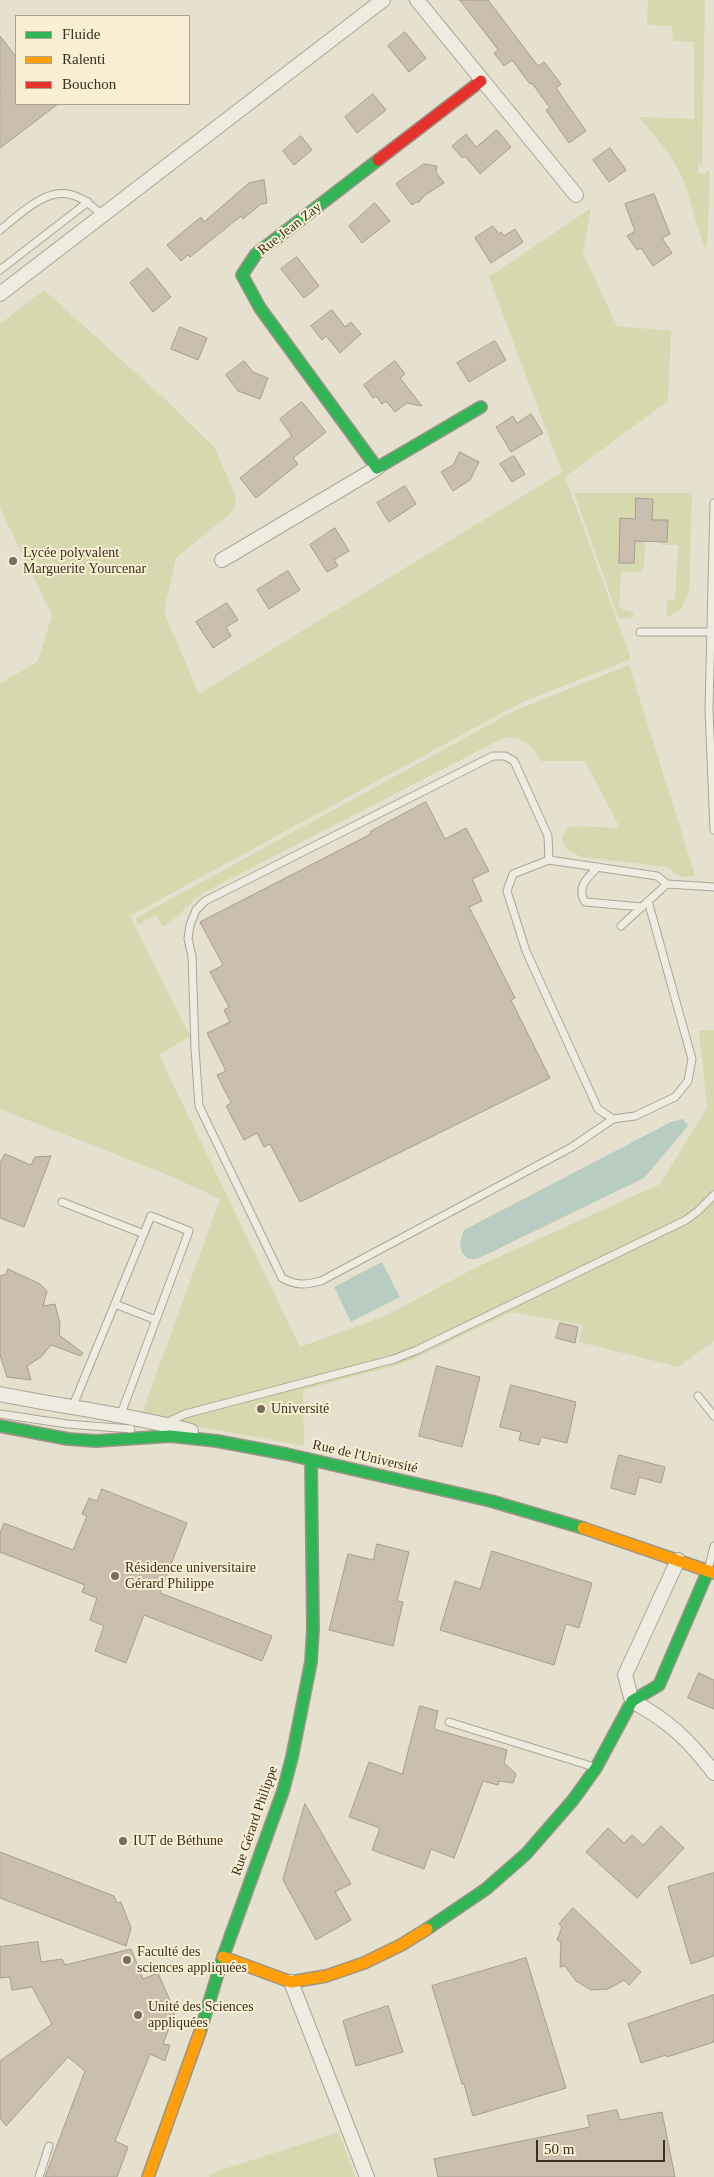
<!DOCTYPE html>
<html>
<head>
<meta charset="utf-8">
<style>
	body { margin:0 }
	#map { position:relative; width:714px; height:2177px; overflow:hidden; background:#e6e0ce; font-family:"Times New Roman",serif }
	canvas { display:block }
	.legend { position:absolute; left:15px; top:15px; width:175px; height:90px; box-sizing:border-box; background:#f8efd5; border:1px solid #ada28c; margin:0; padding:6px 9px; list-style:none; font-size:15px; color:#3d2e1e }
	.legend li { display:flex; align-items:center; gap:10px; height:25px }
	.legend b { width:25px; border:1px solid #ada28c }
	.scale { position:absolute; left:536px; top:2140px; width:129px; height:22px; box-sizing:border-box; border:2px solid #3d2e1e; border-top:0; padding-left:6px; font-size:15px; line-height:18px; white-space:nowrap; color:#3d2e1e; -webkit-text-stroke:4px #f8efd5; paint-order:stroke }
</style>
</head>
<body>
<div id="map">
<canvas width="714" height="2177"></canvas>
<ul class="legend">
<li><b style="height:6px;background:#30b455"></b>Fluide</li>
<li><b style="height:6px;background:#ff9f0a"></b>Ralenti</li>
<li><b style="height:6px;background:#e5322d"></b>Bouchon</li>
</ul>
<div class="scale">50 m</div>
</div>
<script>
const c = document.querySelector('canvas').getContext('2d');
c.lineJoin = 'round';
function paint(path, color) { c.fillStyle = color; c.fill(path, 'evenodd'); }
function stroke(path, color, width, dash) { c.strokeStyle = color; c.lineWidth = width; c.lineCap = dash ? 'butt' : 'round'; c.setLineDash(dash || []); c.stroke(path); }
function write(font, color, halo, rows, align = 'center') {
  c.font = font + ' "Times New Roman",serif'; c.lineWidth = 4; c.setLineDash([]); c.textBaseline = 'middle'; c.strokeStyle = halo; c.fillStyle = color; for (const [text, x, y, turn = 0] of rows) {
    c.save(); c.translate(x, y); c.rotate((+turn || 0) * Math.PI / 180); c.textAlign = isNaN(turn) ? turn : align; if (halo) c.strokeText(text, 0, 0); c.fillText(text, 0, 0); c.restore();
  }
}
paint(new Path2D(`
	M648 0H705L702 165H698V173L706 174 707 170 710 172 707 247H704L683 179 670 155 639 117 694 119V42L673 41 672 26 647 25Z
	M591 208 583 253 617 326 671 331 668 401 565 477 631 659 520 703 130 916 190 1036 159 1055 300 1347 385 1316 477 1267 660 1184 707 1108 699 1031 714 1030V1341L678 1367 579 1342 583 1325 512 1312 405 1363 303 1390 304 1446 141 1416 220 1199 168 1175 0 1109V684L38 661 52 615 0 508V324L44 290 169 403 215 448 236 497 234 510 176 558 164 612 199 694 562 472 489 277Z
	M574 493H692L689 594 679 611 667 617V600H675L678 545H661V542H667V520H652L653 499 636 498 635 519H620L619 563H633L635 541H645L644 567 640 572H621L619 608 633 612V618L619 619Z
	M629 665 695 875 686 877 679 876 667 867 582 857C573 853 565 849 562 839L566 829 572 826 620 828 585 761H541C529 743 525 736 503 738L203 893C188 903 178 918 163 927L156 915 138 925 136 918 516 710Z
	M339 2132 355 2177H210L209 2174Z`), '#d6d8b0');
paint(new Path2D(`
	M683 1119 688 1126 644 1178 477 1259H469L462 1253 460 1242 464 1230 671 1122Z
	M382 1262 400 1297 351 1322 334 1287Z`), '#b9ccc1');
const building = new Path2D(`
	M460 0H488L538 66 544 62 561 84 556 88 586 131 569 143 546 110 550 108 532 83 530 84 512 60 504 66 494 53 498 50Z
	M405 32 426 58 409 72 388 46Z
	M0 36 16 57V104H58L0 148Z
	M373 94 386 110 357 133 345 117Z
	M497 130 511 147 480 174 465 156 462 158 452 146 466 134 476 147Z
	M301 136 312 150 294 165 283 151Z
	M610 148 626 170 609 182 593 160Z
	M424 164 437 166 436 172 444 183 425 195 419 202H416L412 205 396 184Z
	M264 180 267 203 261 204 243 219 241 216 190 257 188 255 181 261 167 245 201 217 204 222 249 183Z
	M654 194 670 234 662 238 672 253 653 266 641 248 637 250 627 236 635 231 625 204Z
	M375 203 390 221 362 243 349 226Z
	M493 226 499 234 501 232 504 236 515 229 523 242 491 263 475 238Z
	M297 257 319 286 304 298 281 269Z
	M148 268 171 297 153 312 130 283Z
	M332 310 345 327 351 322 361 334 340 353 326 336 322 340 311 326Z
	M180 327 207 338 198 360 171 349Z
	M495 341 506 360 469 382 457 363Z
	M244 361 253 372 268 378 260 399 238 391 226 375Z
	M395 361 405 374 400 378 422 406 407 403 395 412 386 401 382 404 376 396 373 398 364 385Z
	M302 402 326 432 293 458 298 464 256 498 240 478 292 436 280 419Z
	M531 414 543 433 511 452 496 427 513 416 517 423Z
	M460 452 479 462 470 480 453 491 441 472 453 465Z
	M514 456 525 474 512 482 500 464Z
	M405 486 416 504 389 522 377 503Z
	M636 498 653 499 652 520H668L667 542 635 541 634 563H619L620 518 635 519Z
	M335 528 349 551 334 560 338 566 327 572 310 545Z
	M288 571 300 590 269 609 257 590Z
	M227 603 238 620 226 627 231 636 213 648 196 622Z
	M426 802 445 839 466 828 489 871 472 879 482 901 469 907 515 998 511 1000 550 1078 300 1202 270 1144 264 1147 257 1133 244 1140 226 1106 231 1103 217 1075 226 1071 207 1033 230 1022 224 1010 229 1007 210 972 223 965 200 922 371 834 370 832Z
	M5 1154 31 1165 35 1157 51 1156 24 1227 0 1218V1164Z
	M8 1269 40 1284 47 1291 43 1306 55 1304 60 1324 59 1335 83 1353 81 1356 51 1345 41 1357 27 1366 31 1380 7 1377 0 1355V1276L6 1274Z
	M560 1323 578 1327 575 1343 556 1338Z
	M437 1366 480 1377 462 1447 419 1436Z
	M511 1385 576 1402 567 1443 541 1437 539 1445 519 1440 521 1432 500 1427Z
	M619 1455 665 1467 661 1483 639 1477 635 1495 611 1488Z
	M102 1489 187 1523 160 1593 272 1636 262 1661 144 1615 126 1663 95 1651 104 1626 90 1620 97 1598 82 1592 85 1585 0 1552V1533L4 1523 73 1550 87 1516 82 1514 89 1498 97 1501Z
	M377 1544 409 1552 397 1601 403 1602 393 1646 329 1630 348 1554 373 1560Z
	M492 1551 592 1583 579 1628 566 1624 554 1665 440 1630 455 1581 480 1589Z
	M699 1673 714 1680V1709L688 1698Z
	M420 1706 438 1711 434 1729 507 1750 504 1763 516 1774 513 1783 499 1781 498 1785 483 1781 454 1858 431 1849 424 1869 372 1850 380 1828 349 1817 369 1762 402 1774Z
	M305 1804 351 1884 335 1892 351 1920 316 1940 283 1880Z
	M661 1826 684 1848 637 1898 586 1852 608 1828 624 1843 632 1835 643 1845Z
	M0 1852 114 1896 117 1903 121 1902 131 1928 126 1946 0 1898Z
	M714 1873V1956L691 1964 668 1887Z
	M573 1908 641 1972 629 1985 624 1980 608 1989 591 1990 576 1981 565 1966 560 1967 561 1942 557 1940 562 1927 559 1924Z
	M38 1942 41 1962 62 1959 65 1965 131 1949 143 1979 158 1973 175 2012 163 2044 170 2045 165 2061 150 2054 115 2141 128 2147 117 2177H45L85 2071 68 2057 6 2126 0 2118V2061L52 2024 32 1987 12 1990 10 1977 0 1978V1947Z
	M526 1958 566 2088 473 2116 464 2084H462L432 1986Z
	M714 1995V2042L667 2057 666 2055 641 2063 628 2024Z
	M388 2006 403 2052 356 2066 343 2021Z
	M617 2110 620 2120 662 2112 675 2177H438L434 2159 590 2127 587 2116Z`);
paint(building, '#cabeaf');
stroke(building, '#a79c8d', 1);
const lane = new Path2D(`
	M0 230C35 202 62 172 101 215
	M0 270 88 202
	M714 503 709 709 714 830
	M640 632H714
	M549 860 513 874 507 891 526 951 598 1109 613 1119
	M598 867C588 877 576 887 585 902L642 907
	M648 901 692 1059 688 1081 675 1097 635 1116 613 1119 572 1147 321 1281C305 1285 297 1286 282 1278L199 1106 195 1048 192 956 188 939 190 925 196 910 205 901 493 756H505L514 761 548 836 549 860 657 876 667 884 714 887
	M621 926 667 884
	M62 1202 144 1234
	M115 1304 156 1320
	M698 1396 714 1416
	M72 1408 151 1216 189 1231 121 1414
	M0 1414 67 1424 131 1429
	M166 1423 185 1414 394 1359 417 1350 686 1220 698 1211 714 1195
	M708 1570 714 1546
	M449 1722 594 1767
	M39 2177 49 2146`);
const street = new Path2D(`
	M417 0 576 195
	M0 294 383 0
	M222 560 377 468
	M0 1394C64 1407 128 1414 191 1431
	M678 1560 625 1675 632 1701C669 1721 689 1740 714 1773
	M291 1982 367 2177`);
const fast = new Path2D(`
	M378 160 256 254 242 275 260 308 377 468 481 407
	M0 1426 68 1439 96 1441 170 1436 217 1441 286 1454 491 1501 583 1528
	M427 1929 486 1889 526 1854 573 1800 596 1768 632 1701 659 1685 708 1571
	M200 2032 223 1957 283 1791 292 1757 311 1662 313 1629 311 1460`);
const slow = new Path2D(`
	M583 1528 714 1573
	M223 1957 291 1982 326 1976 364 1963 401 1945 427 1929
	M148 2177 200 2032`);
const jam = new Path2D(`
	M378 160 481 81`);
stroke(lane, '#aca597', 9);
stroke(street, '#aca597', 16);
stroke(fast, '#9c9587', 14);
stroke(slow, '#9c9587', 14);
stroke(jam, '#9c9587', 14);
stroke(lane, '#eeebe1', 7);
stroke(street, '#eeebe1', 14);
stroke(fast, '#30b455', 11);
stroke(slow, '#ff9f0a', 11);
stroke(jam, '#e5322d', 11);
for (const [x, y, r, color] of [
	[13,561,5,"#786c5c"],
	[261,1409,5,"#786c5c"],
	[115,1576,5,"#786c5c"],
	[123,1841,5,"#786c5c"],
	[127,1960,5,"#786c5c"],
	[138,2015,5,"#786c5c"]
]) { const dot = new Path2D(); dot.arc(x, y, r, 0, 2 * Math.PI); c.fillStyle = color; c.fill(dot); stroke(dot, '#f8efd5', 2); }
write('14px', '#3d2e1e', '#f8efd5', [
	["Rue Jean Zay",290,229,-38],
	["Rue de l'Université",365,1457,13],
	["Rue Gérard Philippe",255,1821,-71]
]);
write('14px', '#3d2e1e', '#f8efd5', [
	["Lycée polyvalent",23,553],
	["Marguerite Yourcenar",23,569],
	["Université",271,1409],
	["Résidence universitaire",125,1568],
	["Gérard Philippe",125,1584],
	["IUT de Béthune",133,1841],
	["Faculté des",137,1952],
	["sciences appliquées",137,1968],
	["Unité des Sciences",148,2007],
	["appliquées",148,2023]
], 'left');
</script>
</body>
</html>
